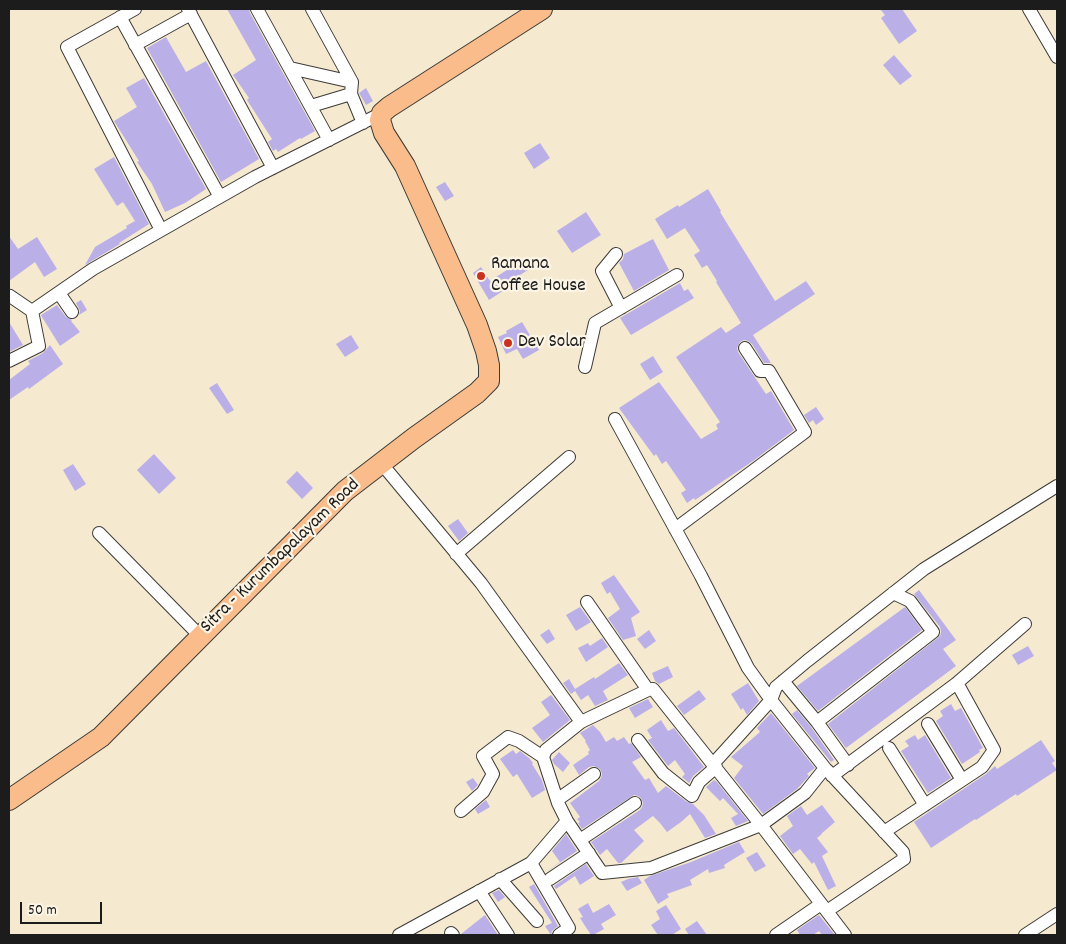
<!DOCTYPE html>
<html>
<head>
<meta charset="utf-8">
<style>
	body { margin:0 }
	#map { position:relative; width:1066px; height:944px; overflow:hidden; background:#f5e9d0; font-family:Dekko,sans-serif }
	canvas { display:block }
	.frame { position:absolute; inset:0; border:10px solid #1c1c1c; pointer-events:none }
	.scale { position:absolute; left:20px; top:902px; width:82px; height:22px; box-sizing:border-box; border:2px solid #1c1c1c; border-top:0; padding-left:6px; font-size:15px; line-height:18px; white-space:nowrap; color:#1c1c1c; -webkit-text-stroke:4px #fcf5e5; paint-order:stroke }
</style>
</head>
<body>
<div id="map">
<canvas width="1066" height="944"></canvas>
<div class="frame"></div>
<div class="scale">50 m</div>
</div>
<script>
const c = document.querySelector('canvas').getContext('2d');
c.lineJoin = 'round';
function paint(path, color) { c.fillStyle = color; c.fill(path, 'evenodd'); }
function stroke(path, color, width, dash) { c.strokeStyle = color; c.lineWidth = width; c.lineCap = dash ? 'butt' : 'round'; c.setLineDash(dash || []); c.stroke(path); }
function write(font, color, halo, rows, align = 'center') {
  c.font = font + ' Dekko,sans-serif'; c.lineWidth = 4.5; c.setLineDash([]); c.textBaseline = 'middle'; c.strokeStyle = halo; c.fillStyle = color; for (const [text, x, y, turn = 0] of rows) {
    c.save(); c.translate(x, y); c.rotate((+turn || 0) * Math.PI / 180); c.textAlign = isNaN(turn) ? turn : align; if (halo) c.strokeText(text, 0, 0); c.fillText(text, 0, 0); c.restore();
  }
}
paint(new Path2D(`
	M227 9H249L250 13 315 131 301 139 300 138 278 152 276 149 273 151 268 142 272 139 247 100 249 98 233 75 256 60Z
	M880 9H902L917 31 899 44 881 18 885 15Z
	M166 37 186 72 206 61 259 159 221 182 147 48Z
	M894 55 912 76 900 85 883 65Z
	M144 78 206 189 185 203 165 212 152 184 137 162 139 161 114 121 137 107 126 88Z
	M366 88 373 101 366 105 359 93Z
	M540 143 550 158 534 169 524 153Z
	M114 157 149 224 119 243 120 244 85 265 95 247 127 228 126 226 135 221 123 202 117 206 94 169Z
	M445 182 454 196 445 201 436 187Z
	M708 189 721 211 720 212 775 301 806 281 815 294 753 335 771 363H764L752 344 748 341 744 340 740 342 737 348 738 352 766 394 771 391 794 430 753 461 695 500 694 498 687 503 681 493 686 490 666 461 662 464 656 454 654 456 619 408 659 382 701 439 718 429 716 425 720 422 676 357 721 327 726 333 741 323 716 282 717 281 707 265 702 268 694 255 700 251 685 228 667 239 655 219 678 205 679 207Z
	M586 212 601 235 572 253 557 231Z
	M9 236 18 249 37 237 57 269 44 277 35 262 9 281Z
	M653 239 669 270 634 291 619 263 623 259 624 254Z
	M522 260 528 270 504 285 506 289 489 300 473 273 481 267 490 281Z
	M680 283 684 291 688 289 694 298 631 335 620 318Z
	M81 300 87 310 79 315 80 311 76 303Z
	M57 305 66 317 72 320 71 321 80 332 60 346 42 317 41 315Z
	M9 322 23 345 9 352Z
	M522 322 539 350 523 359 517 349 506 354 498 337 507 333 506 331Z
	M351 335 359 348 345 357 336 344Z
	M50 345 63 364 29 389 28 387 9 400V380L30 364 28 361 43 353Z
	M653 356 663 372 650 380 640 364Z
	M217 383 234 410 227 414 209 388Z
	M816 407 824 419 816 425 813 420 809 423 804 415Z
	M154 454 176 478 159 494 137 470Z
	M73 464 86 484 75 491 63 470Z
	M297 471 313 488 302 499 286 482Z
	M458 519 468 533 459 541 448 526Z
	M614 575 640 612 631 618 636 636 623 640 608 618 620 609 610 592 607 594 601 583Z
	M919 590 956 640 943 649 956 666 846 748 828 724 940 636 941 632 940 627 914 594Z
	M580 607 591 622 576 631 566 615Z
	M905 607 922 630 818 711 797 686Z
	M549 629 555 639 547 644 540 635Z
	M649 630 656 641 645 649 637 639Z
	M602 638 608 647 586 662 578 648 588 643 590 646Z
	M1028 646 1034 656 1018 665 1012 655Z
	M619 663 628 675 603 691 608 700 595 706 588 695 581 700 575 691 571 694 563 683 569 679 575 689 594 677 595 679Z
	M668 666 673 677 659 684 655 681 652 673Z
	M748 683 759 701 747 715 743 708 741 710 731 694Z
	M699 690 706 699 684 715 677 706Z
	M551 695 570 720 543 742 532 728 550 715 541 702Z
	M648 699 653 707 635 718 629 708Z
	M951 704 955 711 961 708 983 748 979 750 980 752 962 764 936 721 943 716 940 711Z
	M797 710 811 727 834 760 831 762 792 714Z
	M771 713 815 768 807 774 809 776 797 789 763 814 734 778 743 766 731 757 760 732 757 728Z
	M661 720 668 731 674 728 704 767 693 776 689 783 682 777 685 774 675 760 668 766 648 740 652 738 647 730Z
	M593 725 600 732 606 742 614 737 617 741 624 737 629 744 631 743 641 757 632 762 645 780 649 778 658 793 666 786 687 802 693 804 704 815 716 834 705 838 690 814 681 822 667 832 660 823 653 816 634 830 644 841 621 863H618L607 849 600 855 591 842 640 810 642 807 643 803 641 798 638 796 634 795 582 829 578 823 580 822 577 819 580 817 570 803 599 781 601 778 602 774 600 769 594 766 589 767 579 775 573 765 589 754 588 752 590 750 585 741H586L580 733Z
	M915 735 918 740 925 735 951 778 928 793 901 751 909 746 905 741Z
	M1041 740 1055 761 1052 763 1057 770 1017 796 1016 794 976 820 975 819 931 848 914 822 986 774 995 766 997 769Z
	M513 750 516 754 520 751 529 758 533 763 532 764 542 780 545 790 532 798 517 774 513 777 500 759Z
	M559 752 570 763 563 772 554 764 552 760Z
	M473 778 478 785 472 791 466 782Z
	M714 780 717 782 748 821 736 826 731 818 738 814 723 798 720 801 706 787Z
	M486 800 490 807 478 814 475 809Z
	M822 805 835 822 821 834H822L817 838 828 852 822 856 836 886 828 890 814 862 812 864 800 849 793 854 780 836 793 826 787 816 801 806 807 815Z
	M566 834 577 851 546 872 560 862 552 851Z
	M739 842 745 852 724 865 725 868 709 873 708 869 690 880 692 885 667 894 669 897 658 904 644 880 650 876 691 862Z
	M757 852 766 866 755 872 746 858Z
	M586 864 594 876 580 885 575 876 556 889 554 886Z
	M638 877 642 883 627 891 621 882 628 879Z
	M534 884 558 926 552 931 551 935 545 926 552 923 529 887Z
	M499 890 505 897 498 902 492 893Z
	M588 903 593 913 609 904 616 915 601 924 604 929 593 935H591L580 918 583 917 578 909Z
	M666 905 681 929 672 935H658L651 925 660 919 656 911Z
	M485 915 498 935H461V934Z
	M819 915 835 935H822L819 931 813 935H800L797 930Z
	M697 921 707 935H689L685 929Z`), '#bab0e7');
const street = new Path2D(`
	M135 9 67 47 161 230
	M188 9 273 168
	M257 9 329 140
	M312 9 352 82 351 94 363 123
	M1029 9 1057 57
	M120 17 220 197
	M135 45 191 14
	M290 68 352 82
	M311 106 351 94
	M616 254 602 271 621 308
	M59 293 72 312
	M9 297 10 296 32 311
	M9 361 39 346 32 311 93 269 255 177 382 113
	M585 367 595 323 677 275
	M615 419 701 576 748 668 771 700 713 764
	M381 463 481 583 581 722 648 690 653 689 761 825 845 935
	M675 529 805 432 769 371H760L745 348
	M99 533 201 637
	M456 554 569 457
	M587 602 648 690
	M783 681 817 722 848 765
	M581 722 546 750 543 757 558 803 567 821 602 873 651 868 761 825 805 793 825 768 771 700 776 687 807 661 924 569 1057 486
	M817 722 933 632 910 601 893 593
	M928 724 962 780
	M638 740 663 773 692 796 699 782 716 767
	M889 748 925 805
	M827 770 903 852 904 859 827 911
	M832 776 957 683 1025 624
	M557 800 594 774
	M461 811 483 792 493 774 483 756 508 737 519 741 543 757
	M884 832 982 767 994 750 957 683
	M580 840 635 803
	M531 863 569 928 559 935
	M500 879 537 921
	M550 879 589 853
	M479 891 508 935
	M451 933 453 935
	M399 935 531 863 567 821
	M776 935 821 904
	M1025 935 1057 914`);
const primary = new Path2D(`
	M9 800 101 737 345 491 414 438 477 393 489 381V365L486 351 477 325 405 166 384 133 380 120 382 113 389 107 542 9`);
stroke(street, '#3d3b37', 14);
stroke(primary, '#3d3b37', 22);
stroke(street, '#fff', 12);
stroke(primary, '#f9bc8a', 20);
for (const [x, y, r, color] of [
	[481,276,5,"#c8321e"],
	[508,343,5,"#c8321e"]
]) { const dot = new Path2D(); dot.arc(x, y, r, 0, 2 * Math.PI); c.fillStyle = color; c.fill(dot); stroke(dot, '#fcf5e5', 2); }
write('19px', '#1c1c1c', '#fcf5e5', [
	["Ramana",491,265],
	["Coffee House",491,287],
	["Dev Solar",518,343]
], 'left');
write('19px', '#1c1c1c', '#fcf5e5', [
	["Sitra - Kurumbapalayam Road",281,557,-44]
]);
</script>
</body>
</html>
